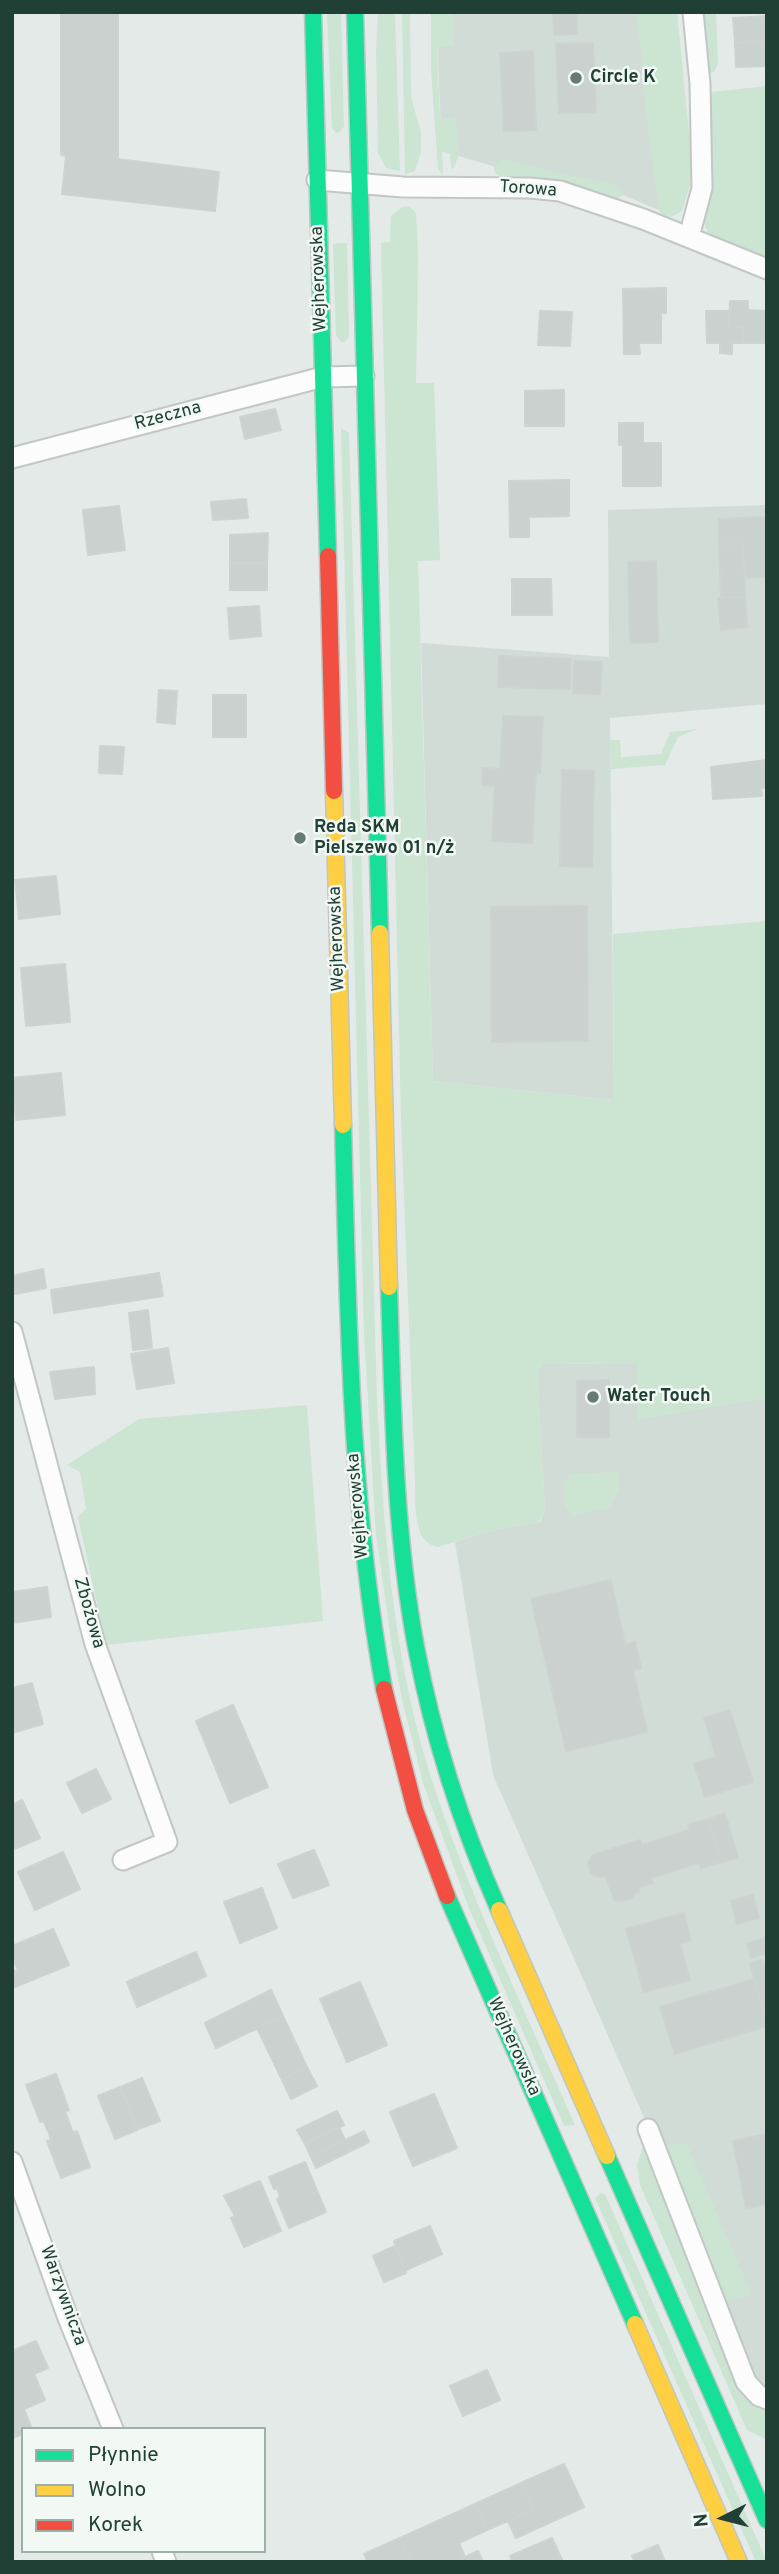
<!DOCTYPE html>
<html>
<head>
<meta charset="utf-8">
<style>
	body { margin:0 }
	#map { position:relative; width:779px; height:2574px; overflow:hidden; background:#e4eae7; font-family:Overpass,sans-serif }
	canvas { display:block }
	.frame { position:absolute; inset:0; border:14px solid #203f35; pointer-events:none }
	.legend { position:absolute; left:21px; top:2427px; width:245px; height:126px; box-sizing:border-box; background:#f2f9f5; border:2px solid #9eafa8; margin:0; padding:9px 12px; list-style:none; font-size:21px; color:#203f35 }
	.legend li { display:flex; align-items:center; gap:14px; height:35px }
	.legend b { width:35px; border:2px solid #9eafa8 }
	.north { position:absolute; left:688px; top:2483px; width:70px; height:70px; -webkit-text-stroke:5px #f2f9f5; paint-order:stroke; rotate:264deg; font-size:19px; font-weight:700; line-height:28px; text-align:center; color:#203f35 }
	.north::after { content:''; display:block; margin:auto; width:24px; height:32px; background:#203f35; clip-path:polygon(50% 0,100% 100%,50% 72%,0 100%) }
</style>
</head>
<body>
<div id="map">
<canvas width="779" height="2574"></canvas>
<div class="frame"></div>
<ul class="legend">
<li><b style="height:9px;background:#16e098"></b>Płynnie</li>
<li><b style="height:9px;background:#ffcf43"></b>Wolno</li>
<li><b style="height:9px;background:#f24e42"></b>Korek</li>
</ul>
<div class="north">N</div>
</div>
<script>
const c = document.querySelector('canvas').getContext('2d');
c.lineJoin = 'round';
function paint(path, color) { c.fillStyle = color; c.fill(path, 'evenodd'); }
function stroke(path, color, width, dash) { c.strokeStyle = color; c.lineWidth = width; c.lineCap = dash ? 'butt' : 'round'; c.setLineDash(dash || []); c.stroke(path); }
function write(font, color, halo, rows, align = 'center') {
  c.font = font + ' Overpass,sans-serif'; c.lineWidth = 5; c.setLineDash([]); c.textBaseline = 'middle'; c.strokeStyle = halo; c.fillStyle = color; for (const [text, x, y, turn = 0] of rows) {
    c.save(); c.translate(x, y); c.rotate((+turn || 0) * Math.PI / 180); c.textAlign = isNaN(turn) ? turn : align; if (halo) c.strokeText(text, 0, 0); c.fillText(text, 0, 0); c.restore();
  }
}
paint(new Path2D(`
	M436 12H664L669 214 615 192 506 170 442 151Z
	M767 505V704L610 718 614 1100 433 1081 421 643 609 657 608 510Z
	M638 1363 639 1419 767 1398V2397L758 2386 725 2301 493 1775 455 1542 485 1532 540 1522 545 1510 537 1370 543 1364Z`), '#d1dcd7');
paint(new Path2D(`
	M327 12H341L344 126 340 132 336 133 332 128Z
	M378 12H395L400 171 386 168 378 153 376 50Z
	M402 12H410L411 97 421 133V152L415 171 405 174Z
	M431 12H453V46L437 47 440 118H456L459 156 452 170 450 154 442 151 443 175 438 169 431 70Z
	M637 12H677L693 174 682 211 671 217 661 214 658 205 647 121Z
	M703 12H716L718 64 714 72 707 74Z
	M767 86V258L708 234 703 219 709 108 712 92Z
	M502 159 619 186 623 195 616 200C572 183 547 176 499 176L495 173 494 166Z
	M409 206 416 213 418 255 416 383H434L440 560 418 561 433 1081 614 1100 613 934 767 921V1398L638 1420V1363L543 1364 537 1370 545 1510 539 1522 485 1532 438 1547C411 1543 416 1500 415 1478L401 1118 381 243 390 242 391 216 402 207Z
	M347 243 349 336 346 341 342 343 336 335 333 244Z
	M341 428 349 433 377 1398C383 1524 392 1650 429 1771 467 1892 524 2008 575 2125L564 2126 469 1908 424 1786 403 1704 392 1647 376 1534 364 1333Z
	M698 729 678 737 665 765 611 769 610 740H620L621 757 661 754 670 732Z
	M307 1405 323 1621 106 1645 78 1517 86 1509 80 1472 67 1465 139 1419Z
	M619 1472V1491L609 1508 572 1516 565 1508 563 1482 570 1474Z
	M672 2144H687L752 2295 725 2301 758 2385 767 2397 766 2439 747 2430 640 2185 637 2165 643 2147 647 2145 667 2153Z
	M601 2193 605 2194 767 2562H756L595 2198Z`), '#cce4d2');
const building = new Path2D(`
	M61 12H118V159L219 172 215 211 62 194 66 156 61 155Z
	M553 12H576L577 34 554 35Z
	M767 16V41L735 43 733 18Z
	M767 41V66L736 67 735 43Z
	M593 43 596 112 559 113 556 44Z
	M533 51 536 130 504 131 500 53Z
	M666 288V313H661V343H639L640 354H624L623 289Z
	M730 301H748V310L767 311V343H743V327L729 328Z
	M540 311 572 312 570 346 538 345Z
	M706 311H729V328L743 327V343H732V354L720 353V343H707Z
	M564 390V426H525V391Z
	M275 409 281 430 245 439 240 417Z
	M619 423H643V443H661V486H623V445H619Z
	M569 480V516L529 517V537H510L509 481Z
	M246 499 248 518 213 520 211 502Z
	M119 506 125 550 88 555 83 510Z
	M767 517V577L745 578 743 544H719V519Z
	M268 533 267 563H230V535Z
	M719 544H743L745 597 721 598Z
	M656 561 658 642 630 643 628 562Z
	M230 563H267V590H230Z
	M512 579H551L552 615H512Z
	M745 597 747 627 721 630 718 598Z
	M259 606 261 636 230 639 228 608Z
	M499 656 571 659 570 689 498 687Z
	M574 661 602 662 600 694 573 693Z
	M159 690 177 691 175 724 157 722Z
	M213 695H246V737H213Z
	M503 716 543 717 540 773 536 772 532 843 492 841 495 786 482 785 483 768 500 769Z
	M100 746 124 747 122 774 99 773Z
	M767 760V788H761L762 796 713 799 711 767Z
	M562 770 594 771 592 867 560 866Z
	M56 876 60 914 19 919 15 880Z
	M587 906 588 1041 492 1042 491 907Z
	M65 964 70 1022 26 1026 21 968Z
	M61 1073 65 1115 16 1120 12 1078Z
	M43 1269 46 1288 15 1294 12 1276Z
	M159 1273 163 1296 54 1313 51 1290Z
	M148 1310 152 1348 133 1350 129 1313Z
	M168 1348 174 1383 137 1389 131 1354Z
	M94 1367 95 1394 55 1399 50 1372Z
	M609 1380V1437H577V1381Z
	M611 1580 625 1645 635 1642 641 1668 633 1670 647 1732 566 1751 531 1599Z
	M47 1587 51 1617 12 1623V1592Z
	M32 1683 43 1724 12 1733V1688Z
	M233 1705 268 1787 230 1803 196 1721Z
	M730 1710 753 1782 705 1797 694 1764 716 1757 704 1718Z
	M96 1769 111 1799 82 1813 67 1783Z
	M22 1800 40 1838 12 1850V1805Z
	M725 1813 738 1858 722 1862 709 1819Z
	M709 1819 722 1862 701 1868 699 1863 651 1878 653 1883 639 1887V1892L635 1893 632 1898 623 1901 614 1900 606 1876 599 1877 591 1873 588 1863 593 1855 640 1840 642 1845 690 1830 688 1825Z
	M314 1850 329 1885 293 1898 278 1864Z
	M63 1852 80 1889 35 1910 18 1872Z
	M262 1888 277 1928 240 1943 224 1902Z
	M753 1895 759 1918 737 1924 731 1901Z
	M684 1913 691 1941 680 1944 690 1980 644 1992 626 1929Z
	M53 1929 69 1965 12 1988V1972L18 1970 12 1956V1946Z
	M765 1938 767 1953 751 1958 747 1944Z
	M196 1952 206 1976 137 2007 127 1982Z
	M762 1960 767 1970V2020L750 1964Z
	M754 1979 767 2026 675 2054 660 2007Z
	M360 1982 387 2045 347 2062 320 1999Z
	M271 1990 283 2016 216 2048 205 2023Z
	M283 2016 307 2067 282 2080 257 2028Z
	M307 2067 317 2086 291 2099 282 2080Z
	M56 2074 69 2110 65 2111 69 2122 47 2130 44 2121 40 2122 26 2085Z
	M142 2078 160 2121 138 2129 121 2087Z
	M120 2087 137 2130 115 2139 98 2096Z
	M434 2094 457 2148 413 2166 390 2112Z
	M337 2111 344 2125 305 2144 297 2130Z
	M69 2122 73 2133 77 2131 90 2167 61 2178 47 2141 51 2140 48 2130Z
	M339 2127 345 2140 311 2157 305 2144Z
	M364 2131 369 2142 316 2168 311 2157Z
	M767 2134V2204L746 2208 733 2141Z
	M305 2162 326 2212 289 2228 277 2199 280 2197 277 2188 274 2189 269 2177Z
	M260 2181 281 2231 244 2247 231 2218 235 2216 224 2196Z
	M430 2226 442 2254 406 2270 394 2241Z
	M395 2246 406 2273 384 2282 373 2256Z
	M36 2341 48 2368 34 2374 45 2400 24 2409 32 2429H23V2434L12 2438V2351Z
	M487 2370 500 2400 463 2416 450 2386Z
	M564 2464 584 2507 516 2538 508 2521 533 2510 521 2483Z
	M521 2483 533 2510 487 2530 475 2504Z
	M475 2504 487 2530 459 2543 465 2557 454 2562H411L400 2538Z
	M400 2538 411 2562H368L364 2554Z
	M552 2538 563 2562H512L510 2556Z
	M658 2545 665 2562H635L632 2556Z
	M478 2551 483 2562H454L465 2557Z`);
paint(building, '#cbd1ce');
stroke(building, '#cdd3d0', 2);
const street = new Path2D(`
	M317 180 403 187 530 188 560 191 643 219 767 269
	M689 237 702 188 700 84 693 12
	M12 458 323 377 364 376
	M12 1332 95 1644 167 1842 123 1860
	M648 2129 746 2382 759 2396 767 2399
	M12 2162 68 2318 113 2429
	M162 2551 166 2562`);
const fast = new Path2D(`
	M313 12 328 556
	M355 12 380 933
	M343 1125C348 1314 350 1503 384 1689
	M389 1287C393 1407 394 1529 416 1647 433 1737 462 1827 499 1910
	M447 1896 635 2324
	M607 2156 767 2520`);
const slow = new Path2D(`
	M334 791 343 1125
	M380 933 389 1287
	M499 1910 607 2156
	M635 2324 739 2562`);
const jam = new Path2D(`
	M328 556 334 791
	M384 1689 415 1810 447 1896`);
stroke(street, '#c1c7c4', 23);
stroke(fast, '#bcc6c2', 19);
stroke(slow, '#bcc6c2', 19);
stroke(jam, '#bcc6c2', 19);
stroke(street, '#fbfcfb', 19);
stroke(fast, '#16e098', 16);
stroke(slow, '#ffcf43', 16);
stroke(jam, '#f24e42', 16);
for (const [x, y, r, color] of [
	[576,78,7,"#657b73"],
	[300,838,7,"#657b73"],
	[593,1397,7,"#657b73"]
]) { const dot = new Path2D(); dot.arc(x, y, r, 0, 2 * Math.PI); c.fillStyle = color; c.fill(dot); stroke(dot, '#f2f9f5', 2.5); }
write('bold 18px', '#203f35', '#f2f9f5', [
	["Circle K",590,78],
	["Reda SKM",314,828],
	["Pielszewo 01 n/ż",314,849],
	["Water Touch",607,1397]
], 'left');
write('18px', '#203f35', '#f2f9f5', [
	["Torowa",528,190,4],
	["Wejherowska",320,279,-92],
	["Rzeczna",168,417,-15],
	["Wejherowska",338,939,-92],
	["Wejherowska",359,1506,-95],
	["Zbożowa",88,1613,74],
	["Wejherowska",513,2047,66],
	["Warzywnicza",62,2296,70]
]);
</script>
</body>
</html>
